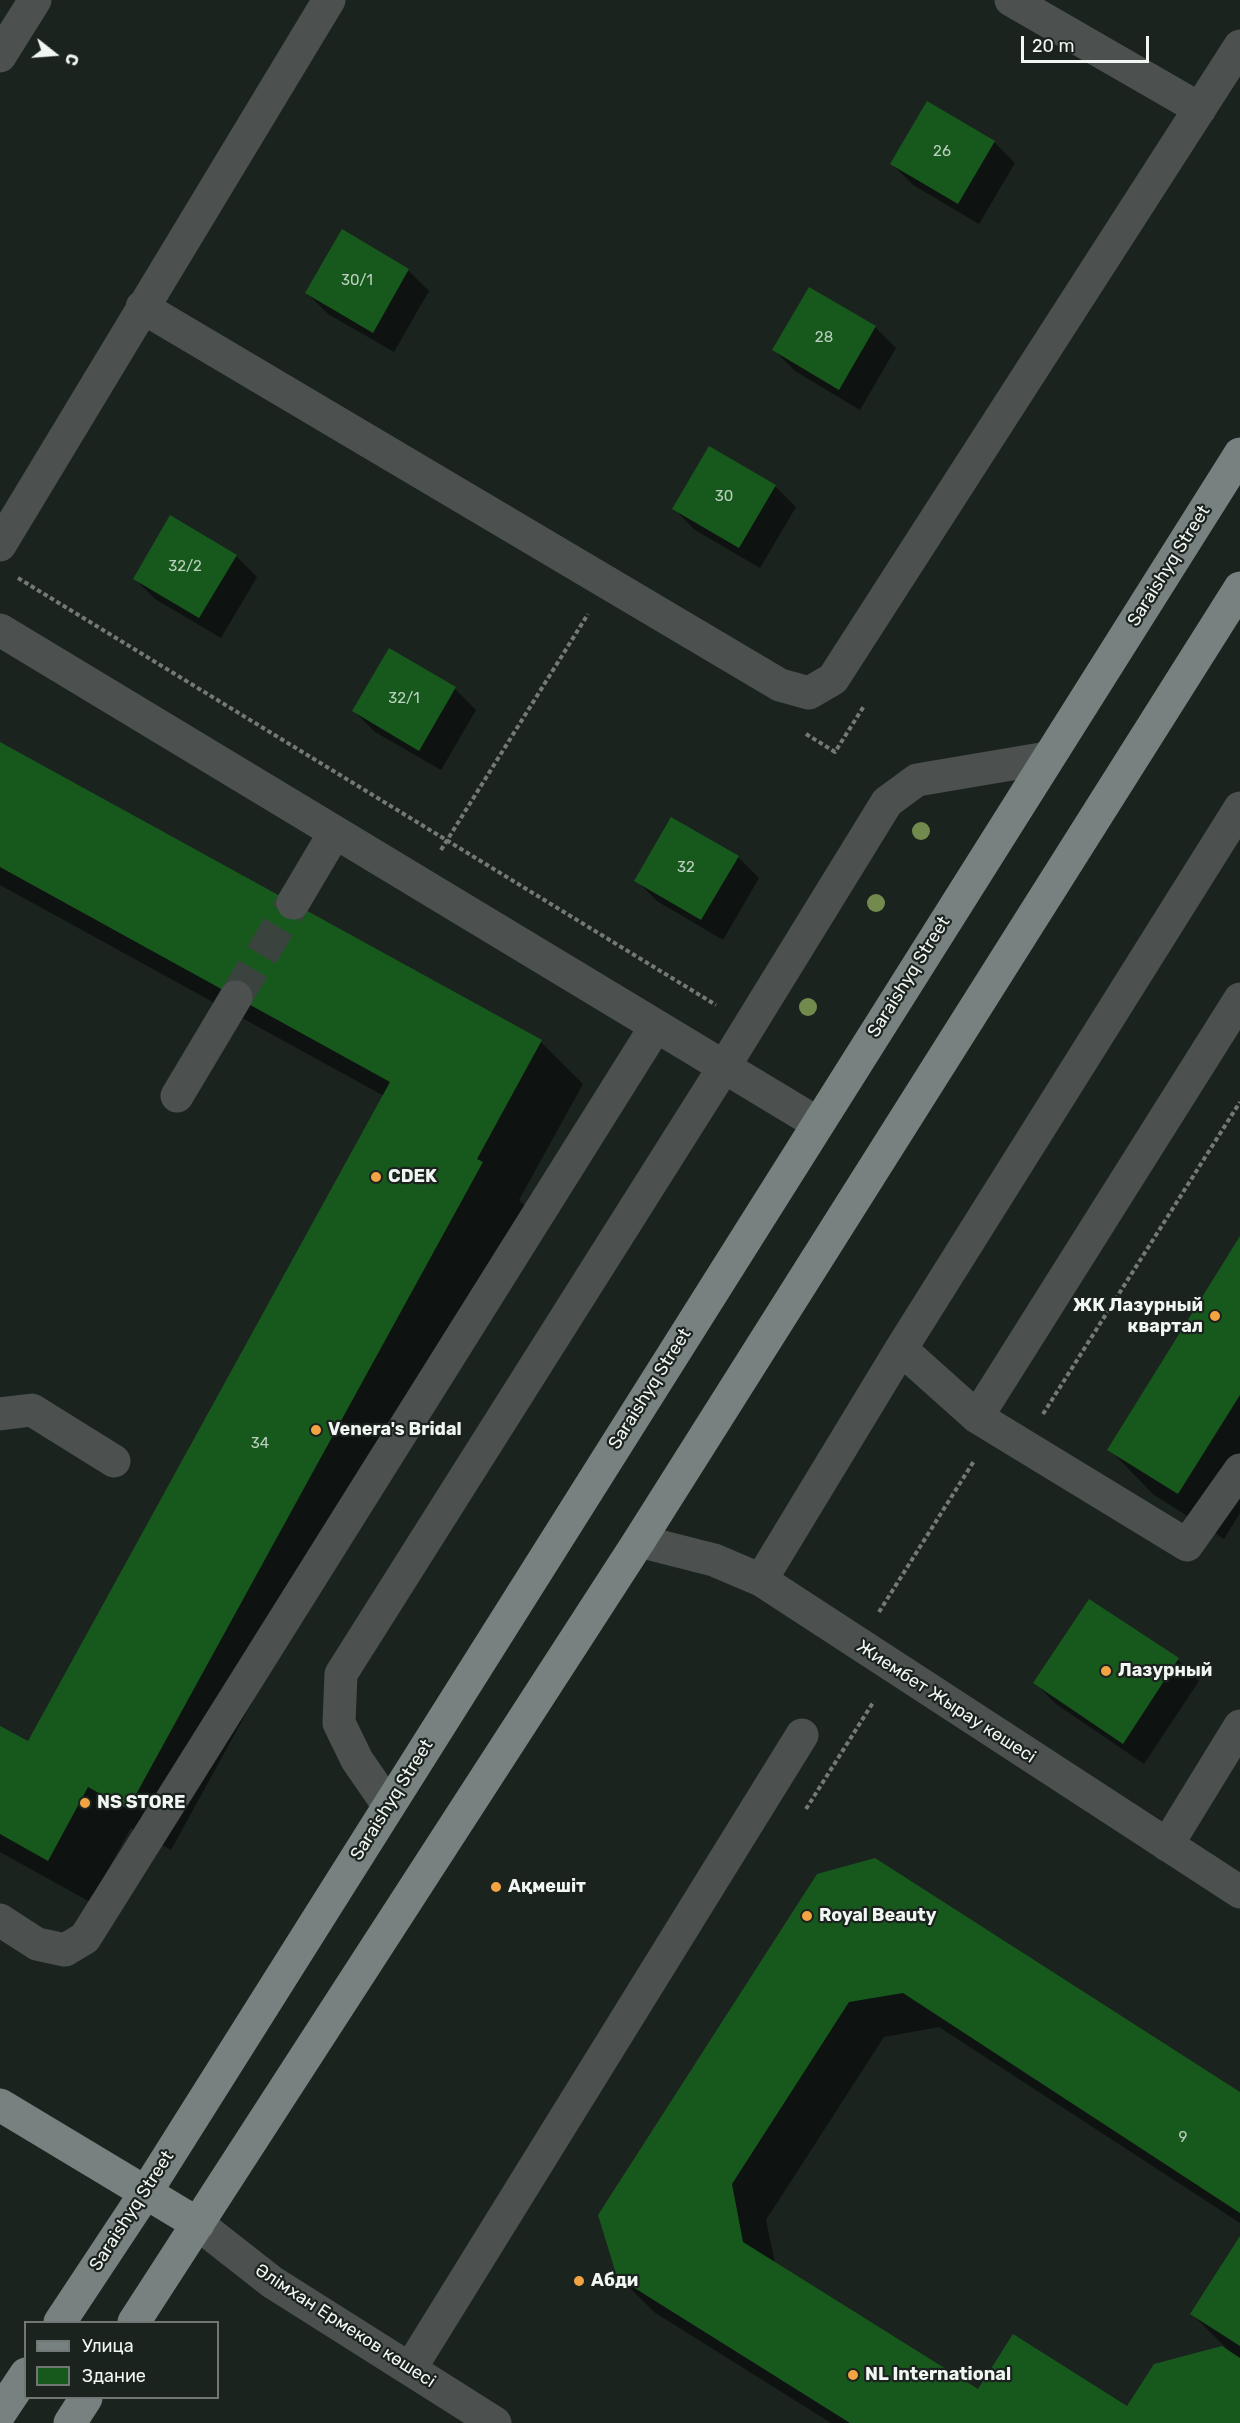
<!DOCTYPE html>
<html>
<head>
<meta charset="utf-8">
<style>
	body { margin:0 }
	#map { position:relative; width:1240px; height:2423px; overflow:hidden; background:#1b231f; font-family:Rubik,sans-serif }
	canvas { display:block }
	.legend { position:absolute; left:24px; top:2321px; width:195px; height:78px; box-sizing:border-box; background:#1b231f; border:2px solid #717774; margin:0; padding:8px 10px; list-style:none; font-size:18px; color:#f1f6f3 }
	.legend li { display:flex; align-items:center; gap:12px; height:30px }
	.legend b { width:30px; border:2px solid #717774 }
	.north { position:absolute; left:24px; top:24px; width:60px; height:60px; -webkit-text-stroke:4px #1b231f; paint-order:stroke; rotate:107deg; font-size:16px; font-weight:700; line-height:24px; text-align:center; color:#f1f6f3 }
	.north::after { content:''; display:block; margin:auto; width:21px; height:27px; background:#f1f6f3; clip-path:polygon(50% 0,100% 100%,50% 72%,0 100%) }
	.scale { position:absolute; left:1021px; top:36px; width:128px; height:27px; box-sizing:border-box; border:3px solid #f1f6f3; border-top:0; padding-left:8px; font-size:18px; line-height:21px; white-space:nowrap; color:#f1f6f3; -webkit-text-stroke:4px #1b231f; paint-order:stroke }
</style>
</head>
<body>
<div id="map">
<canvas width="1240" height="2423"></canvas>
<ul class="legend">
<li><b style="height:8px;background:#77817f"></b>Улица</li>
<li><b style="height:16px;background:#17591c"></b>Здание</li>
</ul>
<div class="north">С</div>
<div class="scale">20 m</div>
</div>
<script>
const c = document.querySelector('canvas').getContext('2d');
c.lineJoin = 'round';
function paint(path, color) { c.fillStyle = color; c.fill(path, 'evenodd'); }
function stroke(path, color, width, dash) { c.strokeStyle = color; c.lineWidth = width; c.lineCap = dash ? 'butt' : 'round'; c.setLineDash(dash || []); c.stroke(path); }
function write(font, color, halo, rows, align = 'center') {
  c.font = font + ' Rubik,sans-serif'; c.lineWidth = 4.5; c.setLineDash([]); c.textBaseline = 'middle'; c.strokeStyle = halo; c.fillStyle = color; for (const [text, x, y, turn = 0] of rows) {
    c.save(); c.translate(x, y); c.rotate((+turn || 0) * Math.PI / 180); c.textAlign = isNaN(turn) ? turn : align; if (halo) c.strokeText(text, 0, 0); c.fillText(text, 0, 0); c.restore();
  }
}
paint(new Path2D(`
	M994 142 1015 163 979 224 913 185 892 164Z
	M408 270 429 291 394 352 328 314 307 293Z
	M810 289 875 327 896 348 860 410 795 371 774 350Z
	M775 486 796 507 760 568 695 530 674 509Z
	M236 556 257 577 221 638 155 599 134 578Z
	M390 650 455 689 476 710 441 770 375 732 354 711Z
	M0 744 541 1042 583 1084 519 1200 525 1206 171 1850 131 1828 90 1902 0 1852V1728L28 1743 384 1096 0 885Z
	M738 857 759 878 723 940 657 901 636 880Z
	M1240 1239V1513L1224 1539 1154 1495 1109 1449Z
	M1090 1601 1178 1660 1199 1681 1144 1764 1056 1704 1035 1683Z
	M818 1875 1240 2093V2223L939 2027 884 2037 766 2220 775 2263 979 2392 1128 2408 1229 2351 1192 2314 1240 2239V2423H831L654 2312 618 2276Z`), '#0007');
paint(new Path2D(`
	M927 101 995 141 958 204 890 164Z
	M342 229 409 269 373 333 305 293Z
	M809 287 876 326 839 390 772 350Z
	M709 446 776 485 739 548 672 509Z
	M170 515 237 555 199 618 133 579Z
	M389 648 456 687 419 751 352 711Z
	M0 742 542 1040 477 1159 483 1162 128 1809 88 1787 48 1861 0 1834V1726L28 1741 390 1082 0 867Z
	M671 817 739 856 701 920 634 881Z
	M1240 1236V1395L1178 1494 1107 1450Z
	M1089 1599 1179 1658 1123 1744 1033 1683Z
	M875 1858 1240 2092V2213L903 1993 849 2002 732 2184 743 2242 978 2389 1013 2334 1127 2406 1154 2364 1222 2346 1240 2358V2423H850L617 2277 598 2215 817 1874Z
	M1240 2236V2346L1190 2314Z`), '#17591c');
stroke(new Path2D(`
	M236 997 293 903`), '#3b433f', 33, [33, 16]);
stroke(new Path2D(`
	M18 578 716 1005
	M806 734 835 752 864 706
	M441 850 588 614
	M1043 1414 1240 1102
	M879 1612 974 1461
	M806 1809 874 1701`), '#737a76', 4, [4.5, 3]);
stroke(new Path2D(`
	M1011 0 1200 109
	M0 56 35 0
	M142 307 780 685 809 693 833 679 1240 46
	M0 545 329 0
	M0 630 817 1123
	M293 903 335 832
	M177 1096 236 997
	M901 1349 977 1417 1187 1545 1240 1470
	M0 1414 32 1410 114 1461
	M977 1417 1240 999
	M639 1541 714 1560 761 1580 1240 1892
	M761 1580 901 1349 1240 808
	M388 1805 357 1760 339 1723 341 1674 724 1067 887 802 917 780 1047 758
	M1167 1845 1240 1726
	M0 1920 37 1944 65 1950 85 1938 656 1026
	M198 2224 272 2282 495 2423
	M410 2369 802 1735`), '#4c5150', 33);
stroke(new Path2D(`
	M0 2105 198 2224
	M60 2322 146 2192 1240 454
	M134 2322 639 1541 1240 588
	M0 2413 26 2374
	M70 2423 86 2398`), '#77817f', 33);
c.fillStyle = '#728a4d';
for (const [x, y] of [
	[921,831],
	[876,903],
	[808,1007]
]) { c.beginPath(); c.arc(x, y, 9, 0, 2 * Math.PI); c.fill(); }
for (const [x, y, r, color] of [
	[376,1177,6,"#f3a442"],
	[1215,1316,6,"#f3a442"],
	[316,1430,6,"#f3a442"],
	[1106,1671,6,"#f3a442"],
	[85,1803,6,"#f3a442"],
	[496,1887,6,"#f3a442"],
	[807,1916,6,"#f3a442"],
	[579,2281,6,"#f3a442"],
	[853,2375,6,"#f3a442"]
]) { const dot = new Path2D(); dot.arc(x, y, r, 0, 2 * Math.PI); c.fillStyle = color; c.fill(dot); stroke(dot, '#1b231f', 2); }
write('15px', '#bacfbd', null, [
	["26",942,152],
	["30/1",357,281],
	["28",824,338],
	["30",724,497],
	["32/2",185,567],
	["32/1",404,699],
	["32",686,868],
	["34",260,1444],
	["9",1183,2138]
]);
write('18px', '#f1f6f3', '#1b231f', [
	["Saraishyq Street",1169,566,-58],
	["Saraishyq Street",909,977,-58],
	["Saraishyq Street",650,1389,-58],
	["Жиембет Жырау көшесі",946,1702,33],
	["Saraishyq Street",392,1800,-58],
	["Saraishyq Street",132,2211,-57],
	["Әлімхан Ермеков көшесі",345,2326,33]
]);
write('bold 18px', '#f1f6f3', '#1b231f', [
	["CDEK",388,1177],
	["ЖК Лазурный",1203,1306,"right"],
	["квартал",1203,1327,"right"],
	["Venera's Bridal",328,1430],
	["Лазурный",1118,1671],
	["NS STORE",97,1803],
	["Ақмешіт",508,1887],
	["Royal Beauty",819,1916],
	["Абди",591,2281],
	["NL International",865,2375]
], 'left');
</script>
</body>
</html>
